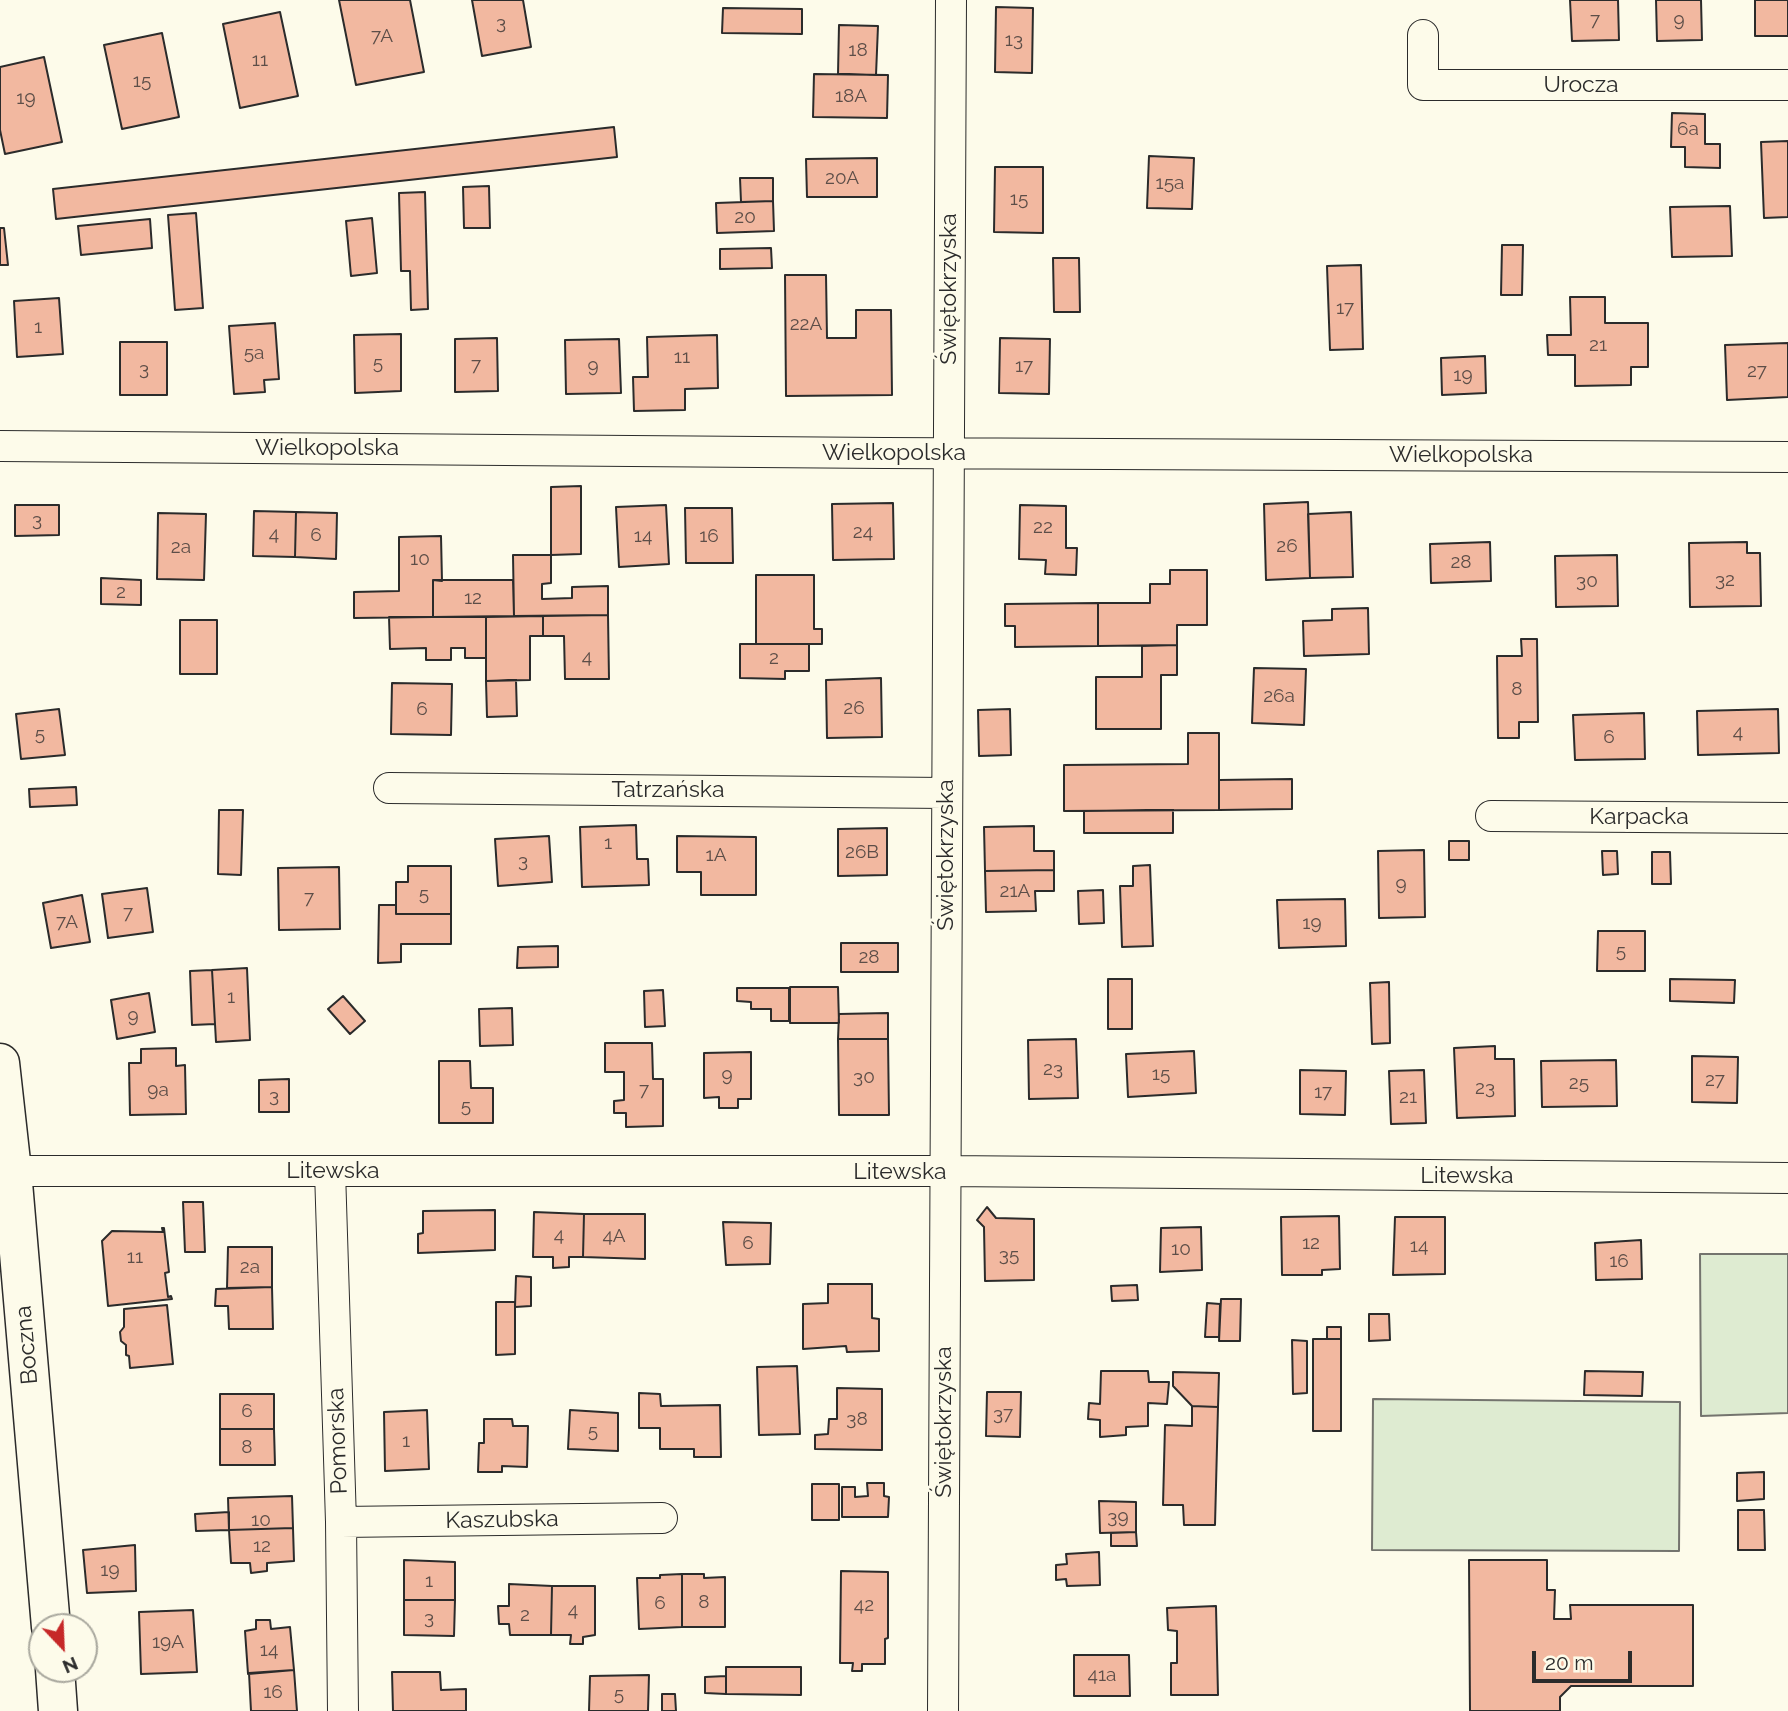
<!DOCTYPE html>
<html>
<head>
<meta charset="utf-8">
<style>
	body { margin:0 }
	#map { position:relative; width:1788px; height:1711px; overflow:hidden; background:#fdfbea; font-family:Raleway,sans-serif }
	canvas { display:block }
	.north { position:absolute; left:28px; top:1613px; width:70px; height:70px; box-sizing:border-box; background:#fdfbea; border:2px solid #a9a89e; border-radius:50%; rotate:157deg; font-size:19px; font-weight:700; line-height:28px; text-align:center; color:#2b2b2b }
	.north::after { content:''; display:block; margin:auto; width:24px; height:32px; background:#c62828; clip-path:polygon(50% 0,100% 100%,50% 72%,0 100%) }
	.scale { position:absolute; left:1532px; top:1651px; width:100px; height:32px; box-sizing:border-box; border:4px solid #2b2b2b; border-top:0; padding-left:9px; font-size:21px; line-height:24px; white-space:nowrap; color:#2b2b2b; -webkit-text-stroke:5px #fdfbea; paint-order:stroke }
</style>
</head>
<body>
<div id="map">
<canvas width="1788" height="1711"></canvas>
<div class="north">N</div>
<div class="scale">20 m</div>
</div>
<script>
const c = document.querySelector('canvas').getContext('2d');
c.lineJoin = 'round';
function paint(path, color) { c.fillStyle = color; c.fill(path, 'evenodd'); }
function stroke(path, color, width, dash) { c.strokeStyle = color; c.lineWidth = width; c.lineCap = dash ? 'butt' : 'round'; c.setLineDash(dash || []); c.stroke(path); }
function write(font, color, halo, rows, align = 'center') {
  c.font = font + ' Raleway,sans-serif'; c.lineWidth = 5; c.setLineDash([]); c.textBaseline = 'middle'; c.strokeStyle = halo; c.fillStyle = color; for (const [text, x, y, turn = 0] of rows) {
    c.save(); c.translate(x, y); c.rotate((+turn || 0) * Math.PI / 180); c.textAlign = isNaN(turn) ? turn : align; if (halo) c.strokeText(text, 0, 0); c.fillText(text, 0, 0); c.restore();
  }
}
const green = new Path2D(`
	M1700 1254H1788V1413L1701 1416Z
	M1373 1399 1680 1402 1679 1551 1372 1550Z`);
paint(green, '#deebd1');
stroke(green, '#74746e', 2);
const building = new Path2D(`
	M339 0H410L424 72 356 85Z
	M472 0H523L531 47 482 56Z
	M1570 0H1618L1619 40 1572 41Z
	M1656 0H1701L1702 40 1657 41Z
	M1755 0H1788V36H1755Z
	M996 7 1033 8 1032 73 995 72Z
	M723 8 802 9V34L722 33Z
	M280 12 298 96 240 108 223 24Z
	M839 25 878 26 876 75 838 74Z
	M162 33 179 117 122 129 104 45Z
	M44 57 62 142 5 154 0 130V67Z
	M814 74 888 75 887 118 813 117Z
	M1672 113 1705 114V144H1720V168L1685 167V147H1671Z
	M614 127 617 157 56 219 53 189Z
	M1788 141V217L1764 218 1761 142Z
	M1149 156 1194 158 1192 209 1147 208Z
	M877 158V197H807L806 159Z
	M995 167H1043V233L994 232Z
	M740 178H773V201L741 202Z
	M489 186 490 228H464L463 187Z
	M425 192 428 309 411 310 410 271H401L399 193Z
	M773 201 774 231 717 233 716 203Z
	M1730 206 1732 256 1672 257 1670 207Z
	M196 213 203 308 175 310 168 215Z
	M372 218 377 273 351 276 346 221Z
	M150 219 152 248 81 255 78 226Z
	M0 228H4L8 265H0Z
	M1502 245H1523L1522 295H1501Z
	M771 248 772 268 720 269V249Z
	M1053 258H1079L1080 312H1054Z
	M1361 265 1363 349 1330 350 1327 266Z
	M785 275H826L827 338H856V310H891L892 395 786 396Z
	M1570 297H1605V323H1648V367H1631V385L1575 386V355H1548L1547 335H1571Z
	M59 298 63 354 17 357 14 301Z
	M275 323 279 379 264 380 265 392 234 394 229 326Z
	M401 334V391L355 393 354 335Z
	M717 335 718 388 685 389V410L634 411 633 377H648L647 337Z
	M497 338 498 391 455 392V339Z
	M1000 338 1050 339 1049 394 999 393Z
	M619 339 621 393 566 394 565 340Z
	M120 342H167V395H120Z
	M1788 343V397L1727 400 1725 345Z
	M1485 356 1486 393 1442 395 1441 358Z
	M581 486V554L551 555V487Z
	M1308 502 1310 578 1266 580 1264 504Z
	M893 503 894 559 833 560 832 504Z
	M15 505H59V535L15 536Z
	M666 505 669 564 619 567 616 507Z
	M1020 505 1066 506V548H1077L1076 575 1045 574 1046 560 1019 559Z
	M685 508H732L733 563H686Z
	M254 511 296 512 295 557 253 556Z
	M296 512 337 513 336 559 295 557Z
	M1351 512 1353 577 1310 578 1308 514Z
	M158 513 206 514 204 580 157 579Z
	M441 536 442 581 433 580V617L354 618V592L399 591V537Z
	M1490 542 1491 581 1431 583 1430 544Z
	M1747 542V553H1760L1761 606 1690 607 1689 543Z
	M513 555H551V583L542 584V599L572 598V587L608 586V615L514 616Z
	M1617 555 1618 606 1556 607 1555 556Z
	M1170 570H1207V625H1177V645L1098 646V603H1150V584H1170Z
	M756 575H814V629H822V644H756Z
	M101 578 141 580V605L101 604Z
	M433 580H513L514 616 433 617Z
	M1098 603V646L1015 647V626H1005V604Z
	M1368 608 1369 654 1304 656 1303 621 1332 620V609Z
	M608 615 609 679H565L564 636H543V616Z
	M543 616V636H530V680L486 681V617Z
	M389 617H486V658H465V648H451V660H426V648L390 649Z
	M180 620H217V674H180Z
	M1521 639H1537L1538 722H1519V738H1498L1497 656H1522Z
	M740 644H809V671H785V679L740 678Z
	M1177 645V675H1161V729H1096V677H1142V646Z
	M1254 668 1306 669 1304 725 1252 723Z
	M881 678 882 737 827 738 826 680Z
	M516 680 517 716 487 717 486 681Z
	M392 683 452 684 451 735 391 734Z
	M59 709 65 755 21 759 16 714Z
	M1010 709 1011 755 979 756 978 710Z
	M1778 709 1779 753 1698 755 1697 711Z
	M1644 713 1645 759 1575 760 1573 715Z
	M1188 733H1219V810L1064 811V765L1188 764Z
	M1292 779V809L1219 810V780Z
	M76 787 77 805 30 807 29 789Z
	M219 810H243L241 875 218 874Z
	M1173 810V833H1084V811Z
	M636 825 637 859H648L649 885 582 887 580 827Z
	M1034 826V851H1054V870L985 871 984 827Z
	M887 828V875L838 876V829Z
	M549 836 552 882 498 886 495 839Z
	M677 836 756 837V895H701V872H677Z
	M1449 841H1469V860H1449Z
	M1424 850 1425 917 1379 918 1378 851Z
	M1602 851H1617L1618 874 1603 875Z
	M1652 852H1670L1671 884H1652Z
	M1150 865 1153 946 1122 947 1120 886H1133V866Z
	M408 866H451V914H396V882H408Z
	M339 867 340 929 279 930 278 868Z
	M1054 870V891H1035L1036 911 986 912 985 871Z
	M147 888 153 932 108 938 102 894Z
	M1103 890 1104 923 1079 924 1078 891Z
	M82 895 90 942 51 948 43 903Z
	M1345 899 1346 946 1279 948 1277 900Z
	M379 905H396V914H451V944H401V962L378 963Z
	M1598 931H1645V971H1597Z
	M841 943H898V972H841Z
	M558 946V967L517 968 518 947Z
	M247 968 250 1040 216 1042 212 970Z
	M212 970 215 1024 192 1025 190 971Z
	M1108 979H1132V1029H1108Z
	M1670 979 1735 980 1734 1003 1670 1001Z
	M1389 982 1390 1043 1372 1044 1370 983Z
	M790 987H838L839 1023H790Z
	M737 988H789V1021H771V1009H751V1002L737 1001Z
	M663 990 665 1026 645 1027 644 991Z
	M149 993 155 1032 117 1039 111 1000Z
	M343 996 365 1021 350 1034 328 1009Z
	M512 1008 513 1045 480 1046 479 1009Z
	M888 1013V1039H838L839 1014Z
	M838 1039H888L889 1115H839Z
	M1076 1039 1078 1098 1029 1099 1028 1040Z
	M605 1043H652L653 1079H663V1126L626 1127V1113H614V1101L624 1100V1072H605Z
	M1495 1046V1059H1514L1515 1116 1457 1118 1454 1048Z
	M176 1048V1066L185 1065 186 1114 130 1115 129 1063H141V1049Z
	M1194 1051 1196 1093 1128 1097 1126 1054Z
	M751 1052V1099H738V1108H719V1097L704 1098V1053Z
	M1692 1056 1738 1057 1737 1103 1692 1102Z
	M1616 1060 1617 1106 1542 1107 1541 1061Z
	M439 1061H470L471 1088H493V1123H439Z
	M1300 1070 1346 1071 1345 1115 1300 1114Z
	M1424 1070 1426 1123 1391 1124 1389 1071Z
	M289 1079V1112H259V1080Z
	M183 1202H203L205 1252H185Z
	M987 1207 996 1218 1034 1219V1280L985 1281 984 1227 977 1220Z
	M495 1210V1250L418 1253V1234L423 1233V1211Z
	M534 1212 584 1214 583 1257H569V1267L553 1268V1257H533Z
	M584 1214H645V1259L583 1257Z
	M1339 1216 1340 1269 1322 1270V1275H1282L1281 1217Z
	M1395 1217H1445V1274L1393 1275Z
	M723 1222 771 1223 770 1264 726 1265Z
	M1201 1227 1202 1270 1160 1272 1161 1228Z
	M162 1228H164L169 1272 165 1273 168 1297 171 1296 172 1299 108 1306 102 1241 112 1231 163 1232Z
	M1641 1240 1642 1279 1596 1280 1595 1243Z
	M228 1247H272V1287L227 1288Z
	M516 1276 531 1277V1306L515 1307Z
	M828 1284H872V1318L879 1319V1351L847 1352 846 1346 803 1349V1304L828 1303Z
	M1137 1285 1138 1300 1112 1301 1111 1286Z
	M272 1287 273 1329H229L228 1306H215L216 1289Z
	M1221 1299H1241L1240 1341H1219Z
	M496 1302H515V1354L496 1355Z
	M1207 1303 1220 1304 1219 1337H1205Z
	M167 1305 173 1364 130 1368 129 1356 126 1355V1345L121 1341 120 1332 124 1327V1309Z
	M1369 1314H1389L1390 1340 1369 1341Z
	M1327 1327H1341V1339H1327Z
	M1313 1339H1341V1431H1313Z
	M1292 1340 1307 1341V1393L1293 1394Z
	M797 1366 800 1434 759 1435 757 1367Z
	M1101 1371H1148L1149 1382H1169L1167 1404 1148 1403V1426L1126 1427V1435L1100 1437V1420L1088 1419 1089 1403 1100 1404Z
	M1585 1371 1643 1372 1642 1396 1584 1395Z
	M1173 1372 1219 1373 1218 1407 1192 1406 1173 1386Z
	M837 1388 882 1389V1450L815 1449V1435L828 1434 829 1419H837Z
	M987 1392H1021L1020 1437 986 1436Z
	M639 1393 660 1394 661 1406 720 1405 721 1457H694V1449H660V1428H639Z
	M220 1394H274V1429H220Z
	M1192 1406 1218 1407 1215 1525H1184L1183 1505H1163L1165 1425 1192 1426Z
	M427 1410 429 1469 385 1471 384 1412Z
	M570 1410 618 1413V1451L568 1449Z
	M484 1419H512L513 1426H528L527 1467 502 1466V1472H478L479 1443H484Z
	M220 1429H274L275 1465H220Z
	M1764 1472V1499L1737 1501V1473Z
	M867 1483H884V1496L889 1497 888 1517H842V1487H855V1497L868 1496Z
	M812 1484H839V1520H812Z
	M292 1496 293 1528 229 1530 228 1498Z
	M1099 1501 1136 1502V1532L1100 1533Z
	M1738 1510H1764L1765 1550H1738Z
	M229 1512V1530L196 1531 195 1514Z
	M293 1528 294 1561 267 1563V1571L251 1573 250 1563H231L229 1530Z
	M1136 1532 1137 1546H1111V1533Z
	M135 1545 136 1591 87 1593 83 1550Z
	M1099 1552 1100 1585 1067 1586 1066 1579 1056 1580V1565L1067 1564 1066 1554Z
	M404 1560 455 1562V1600H404Z
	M1469 1560H1547V1590H1555L1554 1619H1571L1570 1605H1693V1686H1571L1560 1697V1711H1470Z
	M841 1571 888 1572V1638L885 1639V1664H862V1671H852L853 1663H840Z
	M682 1574H704V1578L725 1577V1627H682Z
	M682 1574V1627L639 1629 637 1578H660V1575Z
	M509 1584 552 1586 551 1635H510L509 1624H499L498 1606H509Z
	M552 1586H595V1635L583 1637V1644H570L571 1635H551Z
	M404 1600H455L454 1636 404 1635Z
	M1216 1606 1218 1695H1171V1663H1177V1631L1168 1630 1167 1608Z
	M193 1610 197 1672 141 1674 139 1612Z
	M256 1620H270L271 1629 290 1627 294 1670 248 1674 245 1631 256 1629Z
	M1074 1655H1129L1130 1696H1074Z
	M726 1667H801V1695L726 1694Z
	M294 1670 297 1711H251L249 1673Z
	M392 1672H440L441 1690 466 1689V1711H393Z
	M649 1675 648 1711H589L590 1676Z
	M726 1676V1694L705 1693V1677Z
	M662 1694H675L676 1711H662Z`);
paint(building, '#f2b8a0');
stroke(building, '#2b2b2b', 2);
const street = new Path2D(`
	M1423 35V85H1788
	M0 446 884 453 1788 457
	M389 788 946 793
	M1491 816 1788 818
	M0 1171H945L1788 1178
	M330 1171 341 1522 343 1711
	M341 1522 662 1518
	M943 1711 951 0`);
const secondary = new Path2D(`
	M0 1063 12 1171 51 1627
	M55 1669 58 1711`);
stroke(street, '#2b2b2b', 32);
stroke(secondary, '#2b2b2b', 41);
stroke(street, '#fdfbea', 30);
stroke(secondary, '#fdfbea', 38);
write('19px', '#5d4e48', null, [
	["7",1595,20],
	["9",1679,20],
	["3",501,23],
	["7A",382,36],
	["13",1014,40],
	["18",858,50],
	["11",260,60],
	["15",142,81],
	["18A",851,96],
	["19",26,98],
	["6a",1688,129],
	["20A",842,178],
	["15a",1170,183],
	["15",1019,199],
	["20",745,217],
	["17",1345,308],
	["22A",806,324],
	["1",38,327],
	["21",1598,345],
	["5a",254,353],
	["11",682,357],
	["5",378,363],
	["7",476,365],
	["9",593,366],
	["17",1024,366],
	["3",144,369],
	["27",1757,371],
	["19",1463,375],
	["3",37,520],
	["22",1043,527],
	["24",863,532],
	["4",274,534],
	["6",316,535],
	["14",643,536],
	["16",709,536],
	["26",1287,546],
	["2a",181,547],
	["10",420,559],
	["28",1461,562],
	["32",1725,580],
	["30",1587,581],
	["2",121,592],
	["12",473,598],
	["4",587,657],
	["2",774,658],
	["8",1517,689],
	["26a",1279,696],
	["26",854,708],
	["6",422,709],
	["4",1738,732],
	["5",40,734],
	["6",1609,737],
	["1",608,843],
	["26B",862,852],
	["1A",716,855],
	["3",523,861],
	["9",1401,884],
	["21A",1015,891],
	["5",424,894],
	["7",309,898],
	["7",128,913],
	["7A",67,922],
	["19",1312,923],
	["5",1621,951],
	["28",869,957],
	["1",231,997],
	["9",133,1016],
	["23",1053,1069],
	["15",1161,1074],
	["9",727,1075],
	["30",864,1077],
	["27",1715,1080],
	["25",1579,1083],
	["23",1485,1088],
	["9a",158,1090],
	["7",644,1090],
	["17",1323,1092],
	["3",274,1096],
	["21",1408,1097],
	["5",466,1106],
	["4",559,1235],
	["4A",614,1236],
	["6",748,1243],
	["12",1311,1243],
	["14",1419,1246],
	["10",1181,1249],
	["35",1009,1255],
	["11",135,1257],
	["16",1619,1261],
	["2a",250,1267],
	["6",247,1411],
	["37",1003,1414],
	["38",857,1419],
	["5",593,1431],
	["1",406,1441],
	["8",247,1447],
	["39",1118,1517],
	["10",261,1520],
	["12",262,1546],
	["19",110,1570],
	["1",429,1581],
	["8",704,1602],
	["6",660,1603],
	["42",864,1605],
	["4",573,1610],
	["2",525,1615],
	["3",429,1618],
	["19A",168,1642],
	["14",269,1650],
	["41a",1102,1675],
	["16",273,1692],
	["5",619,1694]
]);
write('23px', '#2b2b2b', '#fdfbea', [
	["Urocza",1581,85],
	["Świętokrzyska",949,289,-90],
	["Wielkopolska",327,448],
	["Wielkopolska",894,453],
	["Wielkopolska",1461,455],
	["Tatrzańska",668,790],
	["Karpacka",1639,817],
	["Świętokrzyska",946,855,-90],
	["Litewska",333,1171],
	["Litewska",900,1172],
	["Litewska",1467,1176],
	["Boczna",27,1345,-95],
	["Świętokrzyska",944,1422,-90],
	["Pomorska",338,1441,-92],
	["Kaszubska",502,1520,-1]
]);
</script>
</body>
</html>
